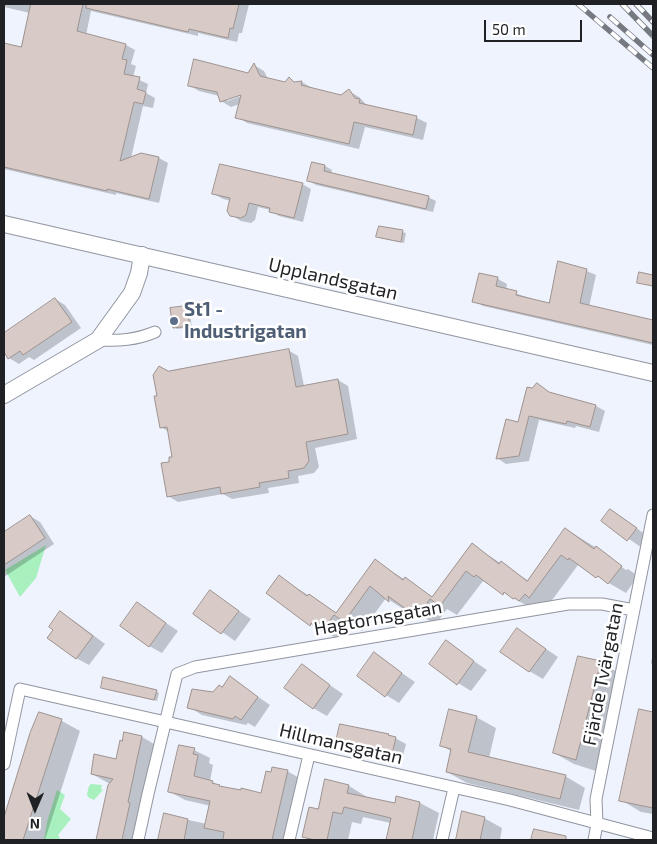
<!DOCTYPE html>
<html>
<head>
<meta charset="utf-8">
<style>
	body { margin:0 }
	#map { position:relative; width:657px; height:844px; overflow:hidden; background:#eef3fe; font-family:"Exo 2",sans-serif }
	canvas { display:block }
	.frame { position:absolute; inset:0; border:5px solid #1f2125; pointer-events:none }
	.north { position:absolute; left:10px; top:784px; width:50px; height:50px; -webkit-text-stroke:4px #fff; paint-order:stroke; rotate:181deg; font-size:14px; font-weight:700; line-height:20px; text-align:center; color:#1f2125 }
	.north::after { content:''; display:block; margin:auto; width:18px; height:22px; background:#1f2125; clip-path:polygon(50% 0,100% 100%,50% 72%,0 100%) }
	.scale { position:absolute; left:484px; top:20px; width:98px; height:22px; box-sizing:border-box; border:2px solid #1f2125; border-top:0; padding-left:6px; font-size:15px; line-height:18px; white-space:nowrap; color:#1f2125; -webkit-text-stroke:4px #fff; paint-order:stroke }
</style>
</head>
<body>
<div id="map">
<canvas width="657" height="844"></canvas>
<div class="frame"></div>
<div class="north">N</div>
<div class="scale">50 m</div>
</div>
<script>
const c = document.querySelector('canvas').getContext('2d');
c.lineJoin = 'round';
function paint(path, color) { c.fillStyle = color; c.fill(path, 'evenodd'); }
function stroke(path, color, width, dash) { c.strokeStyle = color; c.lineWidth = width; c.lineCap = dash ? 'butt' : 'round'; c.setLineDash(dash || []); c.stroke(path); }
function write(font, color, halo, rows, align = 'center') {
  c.font = font + ' "Exo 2",sans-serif'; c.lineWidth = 5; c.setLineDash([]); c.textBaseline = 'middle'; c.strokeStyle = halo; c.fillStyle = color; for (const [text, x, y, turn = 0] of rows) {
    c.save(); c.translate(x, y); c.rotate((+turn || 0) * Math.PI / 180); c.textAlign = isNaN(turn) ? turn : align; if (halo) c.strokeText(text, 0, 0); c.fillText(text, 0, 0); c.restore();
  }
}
paint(new Path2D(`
	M46 545 36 578 20 597 5 570Z
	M91 784 102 785 101 789 103 790 94 800 88 797 87 794 89 786Z
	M57 790 65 795 60 809 71 819 58 835 61 840H44L47 822Z`), '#a8f0be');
paint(new Path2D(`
	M4 4H249L242 33H239L237 42 198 33V36L91 11 86 35 126 45 135 50 131 64 136 66 133 77 148 84 146 93 155 98 153 108 143 106 131 158 141 154 159 158 168 163 159 203 116 193V195L4 169V44L22 49 30 13 4 7Z
	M254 65 264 71 268 79 286 83 289 79 296 83 302 82 312 88 342 96 349 91 359 97 369 107 417 118 427 123 423 140 365 127 359 149 247 123 237 117 240 104 231 107 221 101 219 96 199 91 189 85 249 75ZM246 92 247 94 227 101V98Z
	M325 166 332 170 331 174 428 197 436 201 433 212 316 185 308 180Z
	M302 184 311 189 303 222 279 216 270 210 258 207 255 220 251 223 241 221 231 215V201L223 199 214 194Z
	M380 227 406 233 404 243 380 238Z
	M577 267 596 275 589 307 653 322V345L483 306 474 301 480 275 498 279 507 284 506 290 550 305Z
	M55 299 65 305 81 328 34 360 29 357 19 364 9 358 4 350V334Z
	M186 307 189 309 192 327 177 329 174 327 172 309Z
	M288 350 298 356 304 386 338 380 348 386 357 439 315 448 319 467 314 473 298 476 299 483 268 488 269 493 232 499 223 494 178 502 168 496 171 463 173 458 169 432 161 427 158 397 168 372Z
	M537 384 553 395 596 406 605 411 599 432 576 426 575 428 539 420 529 461 506 464 497 458 519 424Z
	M611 510 649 537 642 548 603 521Z
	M30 516 40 522 54 544 4 577V533Z
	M566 529 611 557V559L626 570 628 569 638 576 626 593 578 565 547 607 531 608 483 581 457 615 447 609 436 624 405 608V610L386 598 362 631 351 625 340 640 311 625 268 593 279 577 337 613 375 561 433 597 472 545 529 581Z
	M211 592 251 619 235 641 195 613Z
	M138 604 178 631 162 653 149 646Z
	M60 613 73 620 105 644 89 665 76 658 55 630Z
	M518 630 558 657 543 679 529 671Z
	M446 642 487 670 471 691 458 683Z
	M653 652V665L651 663Z
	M374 654 415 682 399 703 386 695Z
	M579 657 601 662 620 674 596 771 574 764 554 753Z
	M302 666 343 694 327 716 313 708Z
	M231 678 270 705 255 727 248 723 246 725 202 715 189 707 223 689Z
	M105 689 156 691 159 693 157 701Z
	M640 710 653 713V814L641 812 621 800Z
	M40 714 62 721 80 731 45 840H4V821L32 734Z
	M476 717 496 728 489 758 565 776 585 788 579 810 467 783 447 772 452 752 441 745Z
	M142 737 161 748 144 840H97L110 784 92 774 117 760Z
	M395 738 406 744 401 764 346 751 336 745Z
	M194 750 210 758 209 763 213 765 210 781 224 788 262 794 271 773 287 771 303 780 290 840H159L165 815 207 824 211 806 185 800 170 792Z
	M349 786 367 797V798L396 804 397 798 420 803 439 813 433 840H388L391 823 363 817 361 824 352 822 348 840H310L303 836 319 810Z
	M463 813 484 818 502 828 500 840H457Z`), '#0003');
const building = new Path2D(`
	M31 4H83L77 31 126 44 122 59 127 60 124 74 140 77 137 89 146 92 143 104 134 102 120 161 141 153 159 157 149 199 107 189V191L4 167V43L21 47Z
	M87 4H239L233 29 230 28 228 38 189 29 188 32 86 8Z
	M194 59 248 73 254 63 260 76 285 82 289 77 294 82 302 81 301 85 341 95 349 89 355 98 360 99 359 103 417 116 413 135 354 122 349 144 235 118 241 95 220 102 217 92 188 86Z
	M312 162 325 165 324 171 429 196 426 209 307 181Z
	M220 164 303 183 294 218 269 212 270 208 249 203 246 215 241 218 230 216 227 211 230 198 212 194Z
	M379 226 403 230 401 242 376 237Z
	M558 261 587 269 580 303 653 320V343L472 302 479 273 498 277 496 286 517 291 516 295 549 303Z
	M639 272 653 275V286L637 283Z
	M55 298 72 322 23 355 20 351 8 359 4 352V333Z
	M186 306 190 326 173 328 170 308Z
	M289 349 296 387 338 379 348 434 306 442 309 461 304 468 288 471 289 478 259 483 260 487 221 494 220 487 167 497 161 463 169 462V457H172L167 427 160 428 154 396H157L153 375 159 366 168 371Z
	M537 383 549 392 596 405 590 427 567 421 566 424 529 416 519 456 496 459 506 419 518 422 527 387 532 388Z
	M610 509 637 528 627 541 601 521Z
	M30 515 45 538 4 565V532Z
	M565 528 594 549 596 546 622 566 608 584 598 576 596 578 569 558 568 560 561 555 529 598 525 594 519 601 515 598 513 599 504 592 503 595 476 575 474 577 466 571 440 606 430 599 418 616 407 607 406 609 388 596 389 602 370 586 344 622 334 615 322 631 311 623 310 626 266 593 279 575 307 596 309 594 336 613 375 559 403 580 405 577 432 597 472 543 499 564 501 561 527 581Z
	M210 590 239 611 221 634 193 614Z
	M137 602 166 623 149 647 120 626Z
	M60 611 93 636 76 659 47 638 53 630 49 627Z
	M517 628 546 649 529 672 500 652Z
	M446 640 474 661 457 685 429 664Z
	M374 652 402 673 385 697 357 676Z
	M578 656 601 661 576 760 553 753Z
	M302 664 330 685 313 709 284 688Z
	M230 676 258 697 241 720 235 716 233 719 187 708 192 689 213 692 219 685 222 687Z
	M103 677 157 690 154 700 101 688Z
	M449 709 477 716 468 752 566 775 560 799 446 772 451 749 440 746Z
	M639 709 653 712V808L619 801Z
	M39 712 62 719 23 840H4V817L30 733Z
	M340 724 389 734 388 735 396 737 391 759 335 746Z
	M124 732 142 736 128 802 130 803 122 840H96L108 785 113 779 91 774 94 754 116 759 120 740 122 741Z
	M179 745 195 748 193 754 198 755 194 776 213 781 212 783 220 785 219 786 241 790V788L261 793 266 771 271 772 272 767 288 770 272 840H223L224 832 204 828 210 801 168 792Z
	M325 779 349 785 347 793 395 803 396 796 420 802 412 840H386L391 818 344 807 342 814 333 812 327 840H315L302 837 309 807 318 809Z
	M462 811 485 817 480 840H456Z
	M164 813 188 819 184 840H158Z
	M534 829 566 836V840H531Z`);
paint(building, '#d8cbc7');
stroke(building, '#9e928f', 1);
const street = new Path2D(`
	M98 340C119 341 136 340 155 332
	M4 764 20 689 510 800 653 838
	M138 840 148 794 177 674 195 667 568 604H602L634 610
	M289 840 309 755
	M442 840 454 788
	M594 840 597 824 596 799 653 515`);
const secondary = new Path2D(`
	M4 224 653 373
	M4 395 98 340 132 293 139 273 142 255`);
stroke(street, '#90959f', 13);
stroke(secondary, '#90959f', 18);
stroke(street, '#fff', 11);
stroke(secondary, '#fff', 16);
const rail = new Path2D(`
	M578 4 653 68
	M622 4 653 36
	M636 4 653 22
	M610 17 653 55`);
stroke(rail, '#767980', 5.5);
stroke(rail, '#fff', 4, [11]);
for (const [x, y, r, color] of [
	[174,321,5,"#5c6f8a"]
]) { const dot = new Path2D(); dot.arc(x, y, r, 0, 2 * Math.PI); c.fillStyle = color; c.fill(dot); stroke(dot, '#fff', 2); }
write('19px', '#1f2125', '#fff', [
	["Upplandsgatan",333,279,13],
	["Hagtornsgatan",378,618,-10],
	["Fjärde Tvärgatan",603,674,-79],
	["Hillmansgatan",341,744,13]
]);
write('bold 19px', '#4e5e75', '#fff', [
	["St1 -",184,310],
	["Industrigatan",184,332]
], 'left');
</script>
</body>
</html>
